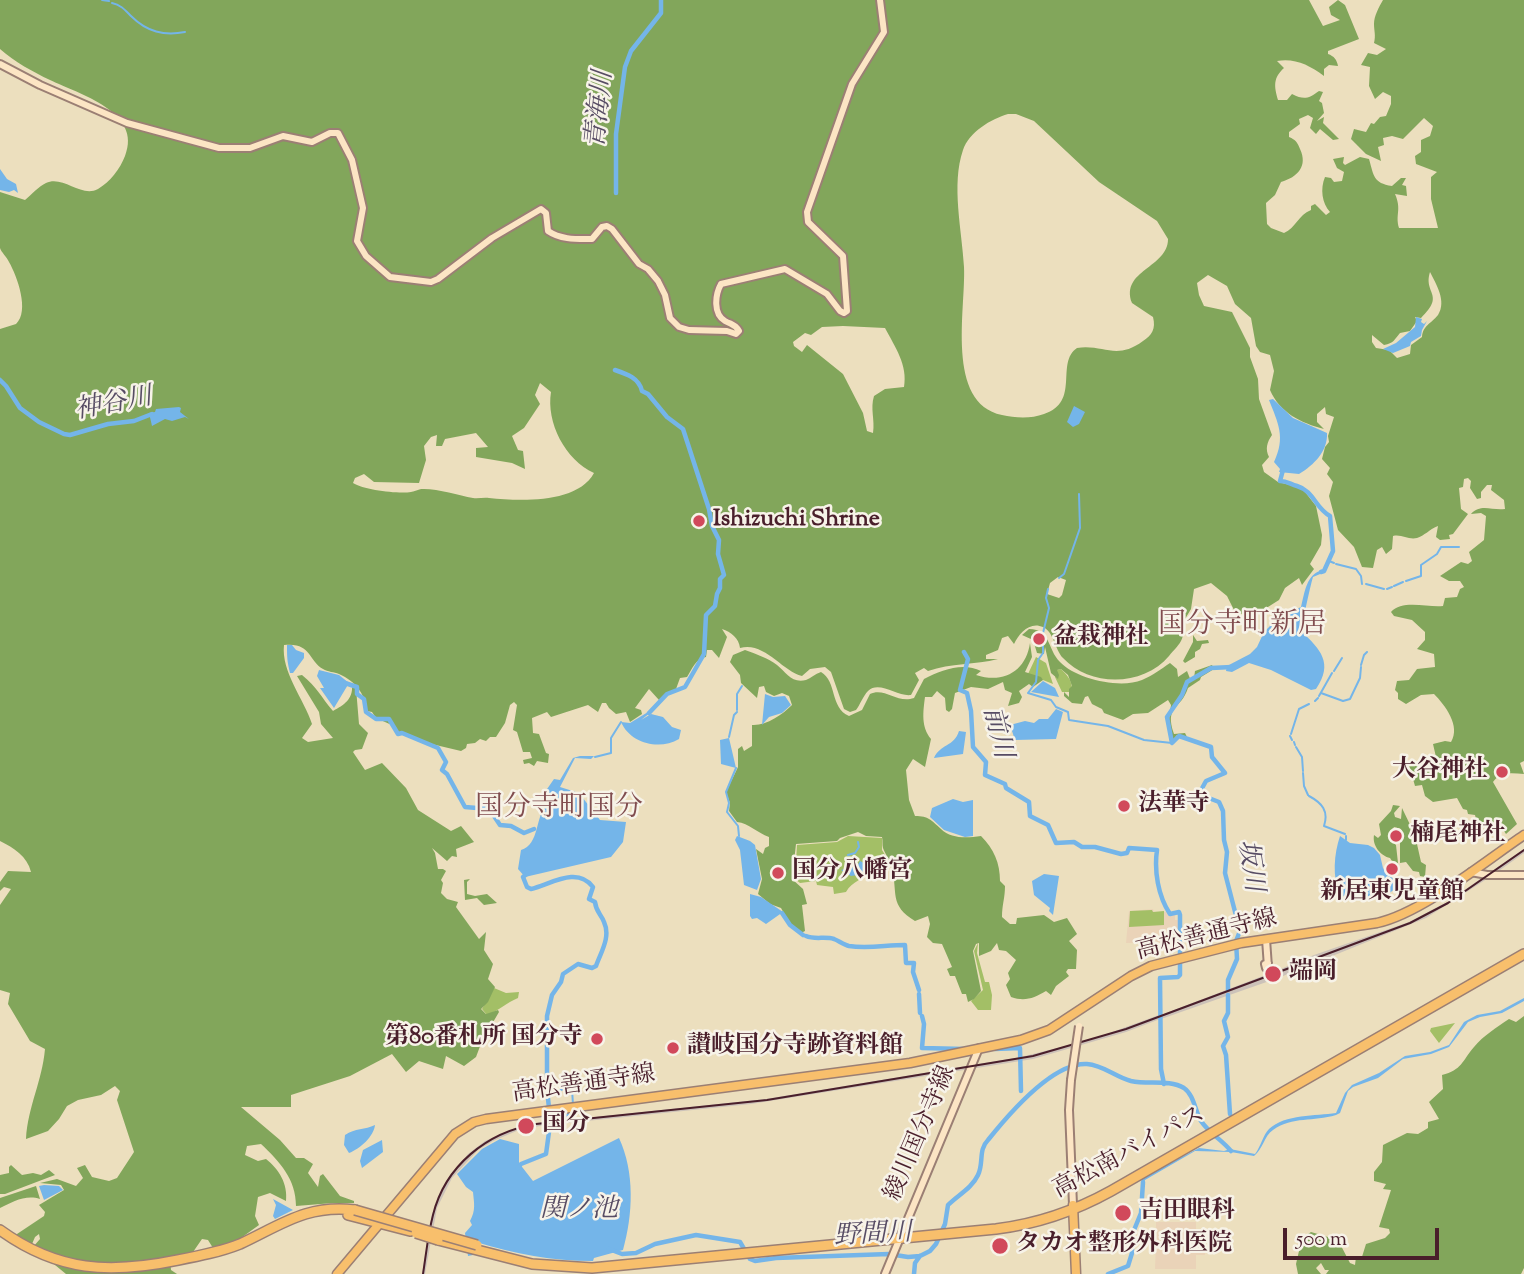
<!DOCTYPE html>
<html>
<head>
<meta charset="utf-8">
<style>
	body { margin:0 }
	#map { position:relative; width:1524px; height:1274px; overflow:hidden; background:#ecdfbe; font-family:"Sorts Mill Goudy",serif }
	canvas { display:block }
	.scale { position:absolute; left:1283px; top:1228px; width:156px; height:32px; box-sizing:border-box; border:4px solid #4a1f2b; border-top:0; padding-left:9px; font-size:21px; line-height:24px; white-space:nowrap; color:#4a1f2b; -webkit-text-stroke:5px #f7f3e8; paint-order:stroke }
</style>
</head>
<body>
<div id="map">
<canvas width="1524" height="1274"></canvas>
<div class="scale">500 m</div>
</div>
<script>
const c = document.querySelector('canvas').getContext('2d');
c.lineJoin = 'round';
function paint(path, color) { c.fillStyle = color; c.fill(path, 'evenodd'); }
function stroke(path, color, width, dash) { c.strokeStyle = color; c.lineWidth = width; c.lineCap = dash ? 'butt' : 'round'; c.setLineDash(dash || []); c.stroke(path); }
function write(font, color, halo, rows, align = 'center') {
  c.font = font + ' "Sorts Mill Goudy","Noto Serif JP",serif'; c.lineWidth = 5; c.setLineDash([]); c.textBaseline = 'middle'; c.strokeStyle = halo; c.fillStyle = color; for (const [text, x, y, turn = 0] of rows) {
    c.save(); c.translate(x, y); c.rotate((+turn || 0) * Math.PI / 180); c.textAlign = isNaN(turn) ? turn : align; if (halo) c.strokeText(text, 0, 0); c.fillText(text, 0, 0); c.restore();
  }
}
paint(new Path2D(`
	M1153 909 1154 912H1168V915L1175 914V920H1179L1178 942 1126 943 1129 911Z
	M1156 1222H1196V1241H1205V1255H1196V1269H1155L1156 1242H1151V1232L1156 1231Z`), '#ead3b8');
paint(new Path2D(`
	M1524 849V853L1493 875 1426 918 1278 978 1161 1019V1015L1268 974 1267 971 1273 969 1276 971 1314 955 1409 922 1447 902Z
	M1159 1015 1160 1019 1126 1032 1033 1059 751 1104 567 1123V1120L766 1099 1021 1057 1093 1039Z
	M525 1121 528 1124 544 1122 545 1125 519 1130 493 1141 478 1150 452 1178 437 1208 425 1274H422L432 1214 449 1177 468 1154 485 1141 525 1124Z`), '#ccc2b9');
paint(new Path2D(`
	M1036 657 1046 663 1053 684 1028 674Z
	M1061 669C1067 675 1071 679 1072 688L1069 692H1062L1055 677 1057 670Z
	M848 836 882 838V850L889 861 875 869 871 868C864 880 852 881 846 892L834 894 833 887 817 885 816 881 800 883 795 879 797 845 837 842Z
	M1152 910 1153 912 1164 911V925L1129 927 1130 911Z
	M978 943 977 953 985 982H989L992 995 991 1010H978L971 1001 983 990 974 951Z
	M494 988 506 993 519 992 518 998C506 1003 500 1010 487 1015L482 1009Z
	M1455 1023 1439 1043 1430 1031 1431 1028Z`), '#a3bf66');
paint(new Path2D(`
	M0 0H1309L1323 26 1340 20 1331 15 1329 7 1338 0 1345 5 1359 39 1328 51V54C1334 56 1337 60 1338 66L1329 65 1324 69V76C1309 65 1295 58 1277 61L1284 68C1273 78 1274 86 1278 100H1287L1292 94C1304 100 1308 99 1319 91L1323 92 1319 101 1322 103 1324 113 1317 121 1324 117 1323 123 1339 139 1333 140 1320 129 1316 134 1310 128 1313 118 1308 115 1299 119 1300 124 1289 132V137C1296 140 1297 142 1300 149 1308 166 1298 177 1281 182L1275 195 1266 203 1267 224 1271 228 1284 233C1296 228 1298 215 1311 210V206L1315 204 1326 215 1330 212C1322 203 1320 189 1325 177L1331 178 1334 182 1342 181 1344 172 1337 168 1333 159 1344 157 1343 163 1345 165 1360 157 1369 159C1374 176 1373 183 1392 186L1401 178H1406L1402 185 1406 186 1407 196 1395 194C1402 210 1395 214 1399 228H1438L1431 199V177L1437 172 1416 164 1415 156 1421 152V140L1430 136 1433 126 1424 118 1403 139 1392 136 1383 138 1384 145 1378 147 1381 161 1366 154 1351 139 1354 129 1366 132 1371 123 1374 124 1380 117 1386 116 1391 104V96L1383 92 1375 99 1369 86 1370 67 1361 65 1368 53 1377 55 1386 49 1374 43C1376 35 1374 31 1374 24 1374 16 1379 7 1383 0H1524V761L1520 763 1524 774C1512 773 1500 771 1493 782L1517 824 1506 834 1502 828 1490 832 1485 825 1477 823 1475 815 1468 814 1467 810 1463 809 1457 798 1433 802 1425 796 1422 785 1415 786 1409 765 1436 757 1433 744 1445 741 1451 742C1461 726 1445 705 1434 694L1421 695 1406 704 1398 699V693L1395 690 1397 681 1409 680 1417 669 1435 667 1434 654 1417 649 1425 640V632L1412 620 1394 616 1391 612C1402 599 1429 608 1443 606L1445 598 1457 597 1460 589 1464 587 1460 581H1449L1440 576 1461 562 1468 564 1472 561 1469 552 1484 540 1486 516 1481 513 1471 514C1481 503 1492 511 1505 509L1504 500 1491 490 1492 485H1487L1481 492V498L1477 499 1470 488 1471 481 1468 478 1464 479 1463 487 1459 488 1461 509 1468 514 1453 534 1449 535 1450 539 1440 540 1436 537 1438 526C1430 529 1424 536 1417 538 1408 540 1402 534 1393 536L1392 549 1386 554 1382 547 1377 550 1373 568 1362 567 1354 547 1338 530 1329 496 1333 482 1327 474 1330 468 1322 459 1325 447 1329 442 1328 436 1334 417 1326 414 1325 407 1317 414V422L1324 429C1301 423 1280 413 1270 390L1274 371 1270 355 1260 352 1256 346 1251 318 1235 304 1227 286 1208 275 1197 283 1199 295 1204 306 1232 312 1250 348V357L1258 379 1259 399 1272 435C1267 442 1265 449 1269 457L1262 465 1264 472 1278 482 1302 488 1316 506 1322 535 1321 545 1310 564 1314 569 1302 585 1299 578 1285 588 1279 600 1260 612 1254 613 1240 614 1234 610 1227 596 1211 583 1194 589 1191 609 1182 624C1186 640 1179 644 1169 656 1144 686 1091 688 1063 658 1055 650 1054 632 1043 627 1030 621 1019 633 1014 644L1008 636 1002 638 998 650 986 655V659H998C975 665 951 663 928 671L924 668 915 673 919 680 911 695C898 697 879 680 868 691 863 696 860 705 856 710L850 712 844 709 831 672 825 667 810 669 802 676C782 671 764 641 740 648 739 638 731 632 722 629L727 637 719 658 712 650H707L706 657C696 658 692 669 687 677L680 678 676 689 659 700 649 689 635 708 641 710 642 714 630 722 626 712 616 714 609 708 606 703H602L598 712 588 705 551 717 547 712 532 718 533 733 539 734 546 753 549 754 548 763 537 761 534 766 529 763 524 764 523 760 532 758 530 752H523L517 732 513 730 517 705 514 702 510 705 505 723 496 737H490L486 741 480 739 475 743 467 744 466 748 461 751 423 742 398 733 394 726 376 718 372 712 367 711C364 692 356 682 339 674 334 672 328 672 323 669 308 660 311 642 284 645 281 672 304 699 312 724L302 738 308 742 333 738 321 724 319 712 297 676 302 675C317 687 321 697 333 711 344 705 353 699 352 686L356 688 359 724 368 733 362 749 355 750 353 752 365 770 382 763 406 788 418 810 451 831 461 826 474 842 456 849 457 857 452 856 447 861 432 848 435 853 438 869H443L446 871 441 880 443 883 441 893 447 899 458 902 456 907 479 939 486 932 484 950 493 964 488 979 495 987 488 1002 481 1009 486 1014 498 1010 499 1012 482 1041 476 1057 464 1066 446 1056 443 1069 419 1061 406 1072 392 1054 350 1076 291 1095V1107H241L280 1140 296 1158H304L313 1164 308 1173 318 1187 320 1176 323 1174 340 1196 354 1201V1203H333L296 1206C296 1179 280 1162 261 1144L247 1146 245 1155 258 1161 266 1159C279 1169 288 1184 286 1201L270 1193 258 1197 255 1216 259 1225 241 1238 217 1248H213L208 1240 202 1239 193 1252 170 1258 171 1270 177 1274H66L33 1247 40 1239 39 1234 35 1237 32 1244 14 1236 44 1216 45 1212 39 1205 64 1190 61 1185 40 1183 57 1179 76 1186 83 1178 77 1168 85 1165 92 1177 109 1181 117 1178 134 1152 117 1100 120 1091 115 1086 101 1095 78 1100 67 1106 59 1119 48 1131 26 1139C28 1106 42 1082 45 1049L30 1041 8 1004 10 993 0 990V905L11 889 4 887 0 891V882L8 871 31 872C27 856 14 848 0 841V329L16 324C30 311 17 276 9 262 7 257 1 252 0 248 0 237 0 205 0 192L25 200C31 195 39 186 46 183 63 175 81 198 98 189 110 182 120 169 125 156 143 112 79 94 50 80 33 72 15 62 0 49ZM1008 114H1016L1034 121 1099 182 1157 221 1168 239C1168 268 1120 270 1132 303L1153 317C1156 329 1152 335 1143 341 1116 361 1104 344 1077 348 1055 363 1081 402 1044 414 1031 419 1015 418 1002 415 945 403 966 309 964 267 962 230 951 185 963 150 969 132 991 119 1008 114ZM1430 272C1436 284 1447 301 1438 315 1431 324 1423 325 1422 337L1411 345 1410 354 1397 358 1389 350 1376 348 1372 342V335L1384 345C1394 343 1394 340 1400 333L1410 331 1417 321 1415 317 1421 318C1446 294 1423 294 1430 272ZM843 326 885 328C895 347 908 365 904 387L885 389 874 396C870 409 875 419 873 433L867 431 863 413 843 374 807 345 802 352 794 346 793 342 805 333 811 335 822 327ZM540 383 551 392C546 422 565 460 594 473 577 504 520 501 489 498 484 497 478 499 473 498 458 495 436 488 421 489 420 489 413 492 411 492 398 494 364 490 353 483L355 478 364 474 374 482 419 483 426 460 424 446 431 437 437 435 436 446H442L445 439 476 433 488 447 476 448V457L512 463 525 469 523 451 518 450 512 436 524 428 540 404 535 395ZM1058 577 1066 580 1062 595 1059 598 1047 594 1050 583Z
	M1029 629C1051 629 1047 649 1060 662 1076 679 1120 689 1142 680 1152 676 1161 669 1170 663L1177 669 1178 677 1187 671 1191 681 1194 678 1195 671 1212 665 1214 669 1201 677 1200 680 1188 688C1181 710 1164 705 1174 734L1185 733 1187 737 1177 735 1172 741 1168 727 1171 705 1168 700 1148 713 1133 714 1123 720 1104 713 1102 709 1092 704 1088 696 1085 697 1082 704 1072 703 1064 696V692L1069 697V689L1072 686 1068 675 1061 669 1057 670 1059 675 1058 679 1051 673 1045 647 1044 654 1037 653 1033 640 1022 635Z
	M1193 635 1197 641 1208 640 1209 643 1202 644 1200 649 1195 652V657L1185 663 1183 661 1193 642Z
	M1030 643 1032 657 1025 672 1041 677 1043 680 1033 687 1029 684 1019 691 1022 697 1019 703 1008 706 1012 693 1005 690 1003 682 988 689 971 687 955 693 952 709 949 712 946 710 945 698 937 691 932 697H925C923 712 921 727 931 739L925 767 913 759 906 770 909 800 915 816C929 816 931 820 941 829 951 839 967 838 981 836 994 849 1000 863 1000 881L1005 886C1005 898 1002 905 1002 917L1010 924H1016L1017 918 1044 915 1054 922 1067 918 1077 934 1069 941 1077 950 1076 969H1068L1066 972 1069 976 1056 986 1051 995 1046 991C1034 998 1025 1002 1011 997L1006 985 1010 979 1008 973 1016 960 1006 951 999 950 997 943 991 951 979 956V943L976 944 973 951 981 991 974 999 968 1002 966 994H962L955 976H950L947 969 952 967 942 944 933 943 927 937 930 924 928 916 915 921C889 905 898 894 892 868 890 860 885 854 883 848 882 845 883 841 882 837L866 836 858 832 840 838 837 841 796 844 792 879 803 889 807 904 802 905 805 931 801 933 790 924 781 908 770 904 758 894 762 879 756 849 763 854 765 848 769 846V837C757 833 749 823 737 822L729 811 730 803 726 792 738 767V749L742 746 744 751 752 746V725C766 726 782 715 792 705L789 696 782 693 774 696 766 692 764 686 759 687 757 698 741 683 740 675 730 662 733 655 745 650C756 654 768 658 777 665 786 672 792 684 806 680 811 678 815 674 821 672 837 681 830 708 849 716L862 710 870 694C885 687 897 704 914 698L924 679C941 670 963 662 981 671L976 675C1004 684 1026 671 1030 643Z
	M1393 805 1400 806 1394 813 1395 817 1401 819 1402 808 1415 835 1421 862 1426 865 1425 877 1420 876 1419 872 1413 871 1406 862 1400 863V838L1403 837 1401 829 1394 827 1390 834 1391 840 1396 845 1399 872 1390 858C1381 856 1372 846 1374 835L1378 838 1381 835 1379 824 1391 811Z
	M470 879 467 882V894L475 896 487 894 497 903 484 905 477 898 465 900 464 880Z
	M1524 1016V1268L1521 1274H1326L1329 1270H1325L1321 1263 1316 1268 1321 1274H1298L1296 1264 1302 1238 1311 1232 1338 1240 1350 1263 1355 1265 1356 1257 1361 1260 1366 1244 1385 1238 1390 1233 1389 1229 1379 1227 1391 1190 1383 1189 1386 1184 1374 1181V1172L1382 1162 1383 1145 1407 1133 1418 1134 1428 1128V1122L1439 1119 1429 1102 1443 1089 1442 1075C1462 1070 1462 1061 1474 1047 1483 1036 1497 1027 1509 1019L1516 1022Z
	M11 1165 22 1175 33 1173 41 1175 49 1170 55 1175 5 1194H0V1175L9 1173V1167Z
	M36 1186 40 1199C26 1194 12 1202 0 1208V1198Z`), '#82a65b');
paint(new Path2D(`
	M0 169 7 179 16 184 18 193 14 190 9 192 0 190Z
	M1416 317 1422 319 1421 322 1424 324 1427 321 1422 330 1421 336 1411 342 1410 346 1393 353 1383 349 1396 343 1415 327Z
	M1273 399 1293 418 1327 433C1328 451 1314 465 1299 474L1279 472 1280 469 1274 462C1286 437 1278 423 1269 400Z
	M1074 406 1085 412 1079 424 1073 427 1067 422Z
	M179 407 181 408 180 412 189 419 185 417 172 421 165 419 152 426 149 413 155 412 156 409Z
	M1323 570 1325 572 1313 577C1310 587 1301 628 1302 632 1320 649 1334 663 1316 689L1311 690 1271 670 1249 663 1232 672 1226 671 1227 666 1250 654 1257 647 1264 632 1279 617 1301 607C1305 592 1306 574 1323 570Z
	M287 645H292L296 650 304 653V658L293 673H290C287 661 287 656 287 645Z
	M319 670 339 675 349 683 334 708 320 688H324L317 676Z
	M1043 681 1055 688 1059 697 1031 692Z
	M765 694 773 697 785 696 791 705 782 713 769 717 762 725Z
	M1056 709 1063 712 1056 739 1015 740 1010 725 1025 721 1034 723 1039 719H1048Z
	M648 712 650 713 641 720 651 714 663 717 672 727 681 730 679 739C659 751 630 743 621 722L630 723Z
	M959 731 966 732 963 754 934 758C940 744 954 747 959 731Z
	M729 738 736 768 721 764 720 740Z
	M580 756H594L591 759 575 758 560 787 579 793 600 820 626 822 623 842 611 857 525 877 518 869 521 850C540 845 535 815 547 805L545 792 554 779 560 780 573 758Z
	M953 799 963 802 973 800V836L965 837 944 830 930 817 932 808Z
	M737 836 750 841 755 845 761 879 757 890 744 885 740 850 735 840Z
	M1340 836 1350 843 1368 845 1374 848 1380 855 1383 868 1396 882 1395 889C1377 903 1360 903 1340 895 1332 877 1334 854 1340 836Z
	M860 861 870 866 863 874 851 876 841 870 857 866Z
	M1044 874 1059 876 1053 915 1049 911 1050 908 1034 895 1032 881Z
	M750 894 761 897 783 912 766 924 757 918 752 919 750 916Z
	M1524 998V1001L1502 1013 1480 1017 1468 1022 1449 1047 1431 1054 1403 1059 1378 1078 1353 1087 1348 1091 1340 1113 1336 1115C1313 1122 1293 1116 1273 1130 1264 1136 1263 1149 1254 1156L1231 1152 1195 1151 1145 1180 1142 1186V1178L1199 1148 1224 1151 1230 1149 1255 1154C1261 1146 1263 1135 1269 1129 1285 1114 1316 1116 1336 1113L1345 1093 1352 1085 1379 1073 1405 1056 1430 1052 1449 1045 1464 1022 1477 1015 1500 1011Z
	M375 1125C374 1136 360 1149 349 1153L344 1145 345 1135C355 1128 365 1130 375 1125Z
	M619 1138C635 1172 633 1215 623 1250L594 1258 593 1261C552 1261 515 1254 476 1242L473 1255 468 1256 465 1233 472 1225 470 1221C476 1210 474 1203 473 1192L466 1187 457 1174 482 1149 500 1139 519 1144V1163L533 1181Z
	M382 1140 383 1152 362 1168 360 1161 363 1150Z
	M44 1185 59 1186 63 1190 44 1200 39 1186Z
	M273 1199 293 1210 275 1219 273 1216 276 1205Z`), '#74b5e9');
stroke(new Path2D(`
	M102 0 109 1
	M112 3C121 5 125 10 131 16 147 32 164 36 185 32
	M1329 561 1334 563
	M1336 564 1356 569 1361 576 1362 584
	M1059 578 1064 574 1080 528 1079 494
	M1406 581 1421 576V565L1437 554 1441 547H1459
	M1366 584 1384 589
	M1394 586 1403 582
	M1048 589 1046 598 1049 608 1043 633V653L1038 660 1036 682 1028 693 1051 700 1056 707 1068 712 1069 720 1108 726 1144 740 1172 743
	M1387 589 1392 587
	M1361 665 1364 655 1367 652
	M1334 671 1342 658
	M1321 693 1343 701 1350 699 1360 678 1361 667
	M1319 696 1332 673
	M1315 701 1318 698
	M737 710V694L742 686
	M1291 734 1299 709 1309 704
	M1290 736 1292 740
	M729 737 734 715 737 712
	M1294 742 1295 745
	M1296 747 1302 757 1303 771
	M595 757 611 753V738L621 722
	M736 768 726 792 729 803 727 812 738 826 739 836
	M1303 773 1304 786 1308 795
	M1309 796C1322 803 1329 811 1324 826L1345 834
	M1346 840V836
	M848 855 855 853 859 847 858 842
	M549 1085 550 1092 570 1088
	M572 1089 573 1105
	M549 1134 556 1119 563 1118 574 1110`), '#74b5e9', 2);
stroke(new Path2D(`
	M616 193V134L625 67 631 51 661 13V0
	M615 370C627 374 639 378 642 391L648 394 667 417 683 429 709 509 712 526 719 540 718 554 724 575 720 579V588L717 594 715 606 706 615 704 654 685 687 667 694 649 713
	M0 380 6 386 20 408 39 422 64 434 70 435 108 424 134 421 152 414
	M1283 470 1280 481C1287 481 1290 484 1297 486 1314 491 1315 508 1330 516L1333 551 1324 571 1321 572
	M964 652 968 659 960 690 967 693 971 711 973 747 986 762 985 775 1005 784 1006 788 1029 802 1030 816 1048 825 1056 843 1074 842 1082 847H1095L1121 854 1127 853 1129 848 1157 850C1154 871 1158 896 1170 914L1179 912 1180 915V975L1178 977 1160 978 1161 1069 1164 1084
	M345 683 357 687V694L364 699 366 712 376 719H389L398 734 402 733 438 748 446 762 442 770 447 774 465 807 477 808 489 804 493 807 494 816 500 825 511 826 524 833 534 829
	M529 872 523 877 527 887 531 889C551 884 577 866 593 887L589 899 595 902C596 912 601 914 604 922 611 937 601 952 596 966L592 968 578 964 563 974 561 982 552 995 547 1016V1089L549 1108
	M782 913 790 925 803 935
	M806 936C815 940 825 936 834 939 839 941 844 945 849 946 868 949 886 945 905 945L906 963H914L913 972 919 990
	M1228 990V980L1237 959 1236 941 1240 931 1225 873 1227 852 1224 840 1223 811 1219 802 1201 795 1200 792 1206 781 1225 773 1212 757 1211 747 1179 736 1172 743 1167 717 1182 695 1187 682 1211 668 1232 667
	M919 994 920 1013
	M1228 995V1013L1224 1021 1228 1037 1223 1046 1226 1055 1230 1114
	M922 1016 924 1024 922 1048 965 1049
	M995 1049 1020 1048 1021 1091
	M518 1168 521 1164 546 1154 549 1132 553 1124 550 1113
	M609 1249 622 1254 636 1253 655 1244 696 1235 740 1242 750 1259 755 1261 776 1258 889 1254 908 1257 920 1256 930 1251 936 1244 945 1224 948 1205C958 1195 972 1188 978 1175 984 1163 978 1150 988 1140 1008 1115 1053 1062 1087 1064 1103 1065 1116 1077 1131 1081 1148 1085 1169 1079 1184 1088 1194 1095 1195 1111 1201 1121 1209 1133 1222 1140 1231 1151
	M914 1274 915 1263 920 1256
	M1108 1274 1128 1266 1132 1253V1235L1141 1213 1143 1182`), '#74b5e9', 4.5);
const secondary = new Path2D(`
	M0 64 40 85 127 123 219 148H250L283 136 312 142 330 133H338L352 160 363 208 357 241 366 256 390 277 431 282 438 279 492 238 541 209 546 213 548 231C561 240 577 239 592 239L602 227 607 226 612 229 639 264 648 269 658 281 665 295 670 318 679 327 689 330 727 331 736 334 739 331C735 324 732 325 725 321 713 314 715 295 721 284L785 269 827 294 840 311 844 313 847 311 843 256 808 222 807 212 852 84 884 32 880 0
	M1471 872 1487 875H1524
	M1266 939 1268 967 1266 968 1265 964 1268 963
	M1071 1080 1069 1110 1073 1205
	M885 1274 979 1048`);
const primary = new Path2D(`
	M1073 1205 1076 1274
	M337 1274 455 1134 474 1122 486 1119 910 1063 1021 1040 1049 1030 1131 976 1151 966 1241 943 1377 923C1422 913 1484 862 1524 835`);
const trunk = new Path2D(`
	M348 1215 410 1231
	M0 1230C58 1272 110 1274 178 1260 199 1256 220 1252 240 1244 281 1225 307 1204 355 1210
	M438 1240 532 1264 592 1268 996 1229C1037 1224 1075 1211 1111 1191L1524 954`);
stroke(secondary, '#9b7f74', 10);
stroke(primary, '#9b7f74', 11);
stroke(trunk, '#9b7f74', 12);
stroke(secondary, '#fce5c4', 6);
stroke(primary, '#f8bf6c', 8);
stroke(trunk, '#f8bf6c', 9);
stroke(new Path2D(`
	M423 1274C426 1255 428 1234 433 1215 445 1166 487 1132 536 1124L767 1100 1033 1056 1126 1029 1410 923 1448 903 1524 850`), '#4a1f2b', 2);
const secondaryBridge = new Path2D(`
	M1071 1080 1079 1026`);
const trunkBridge = new Path2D(`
	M355 1210 477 1245
	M416 1233 438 1240`);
stroke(secondaryBridge, '#9b7f74', 10, []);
stroke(trunkBridge, '#9b7f74', 12, []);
stroke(secondaryBridge, '#fce5c4', 6);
stroke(trunkBridge, '#f8bf6c', 9);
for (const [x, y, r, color] of [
	[699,521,7,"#d1495b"],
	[1039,639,7,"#d1495b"],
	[1502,772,7,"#d1495b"],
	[1124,806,7,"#d1495b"],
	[1396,836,7,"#d1495b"],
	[1392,869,7,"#d1495b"],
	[778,873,7,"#d1495b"],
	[1273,974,9,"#d1495b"],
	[597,1039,7,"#d1495b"],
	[673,1048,7,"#d1495b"],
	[526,1126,9,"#d1495b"],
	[1123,1213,9,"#d1495b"],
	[1000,1246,9,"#d1495b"]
]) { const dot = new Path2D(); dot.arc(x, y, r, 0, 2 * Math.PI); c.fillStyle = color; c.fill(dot); stroke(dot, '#f7f3e8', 2.5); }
write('bold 24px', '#4a1f2b', '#f7f3e8', [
	["Ishizuchi Shrine",713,521],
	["盆栽神社",1053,639],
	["大谷神社",1488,772,"right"],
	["法華寺",1138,806],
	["楠尾神社",1410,836],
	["国分八幡宮",792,873],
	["新居東児童館",1392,894,"center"],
	["端岡",1289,974],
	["第80番札所 国分寺",583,1039,"right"],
	["讃岐国分寺跡資料館",687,1048],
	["国分",542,1126],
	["吉田眼科",1139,1213],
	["タカオ整形外科医院",1016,1246]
], 'left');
write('24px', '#4a1f2b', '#f7f3e8', [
	["高松善通寺線",1207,937,-14],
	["高松善通寺線",584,1086,-8],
	["綾川国分寺線",922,1134,-67],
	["高松南バイパス",1130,1154,-28]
]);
write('italic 26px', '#574c64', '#f7f3e8', [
	["青海川",602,110,-84],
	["神谷川",114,406,-11],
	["前川",995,733,76],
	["坂川",1248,866,82],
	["関ノ池",579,1212],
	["野間川",873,1237,-3]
]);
write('28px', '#814d4f', '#f7f3e8', [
	["国分寺町新居",1242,627],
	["国分寺町国分",559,810]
]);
</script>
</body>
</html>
